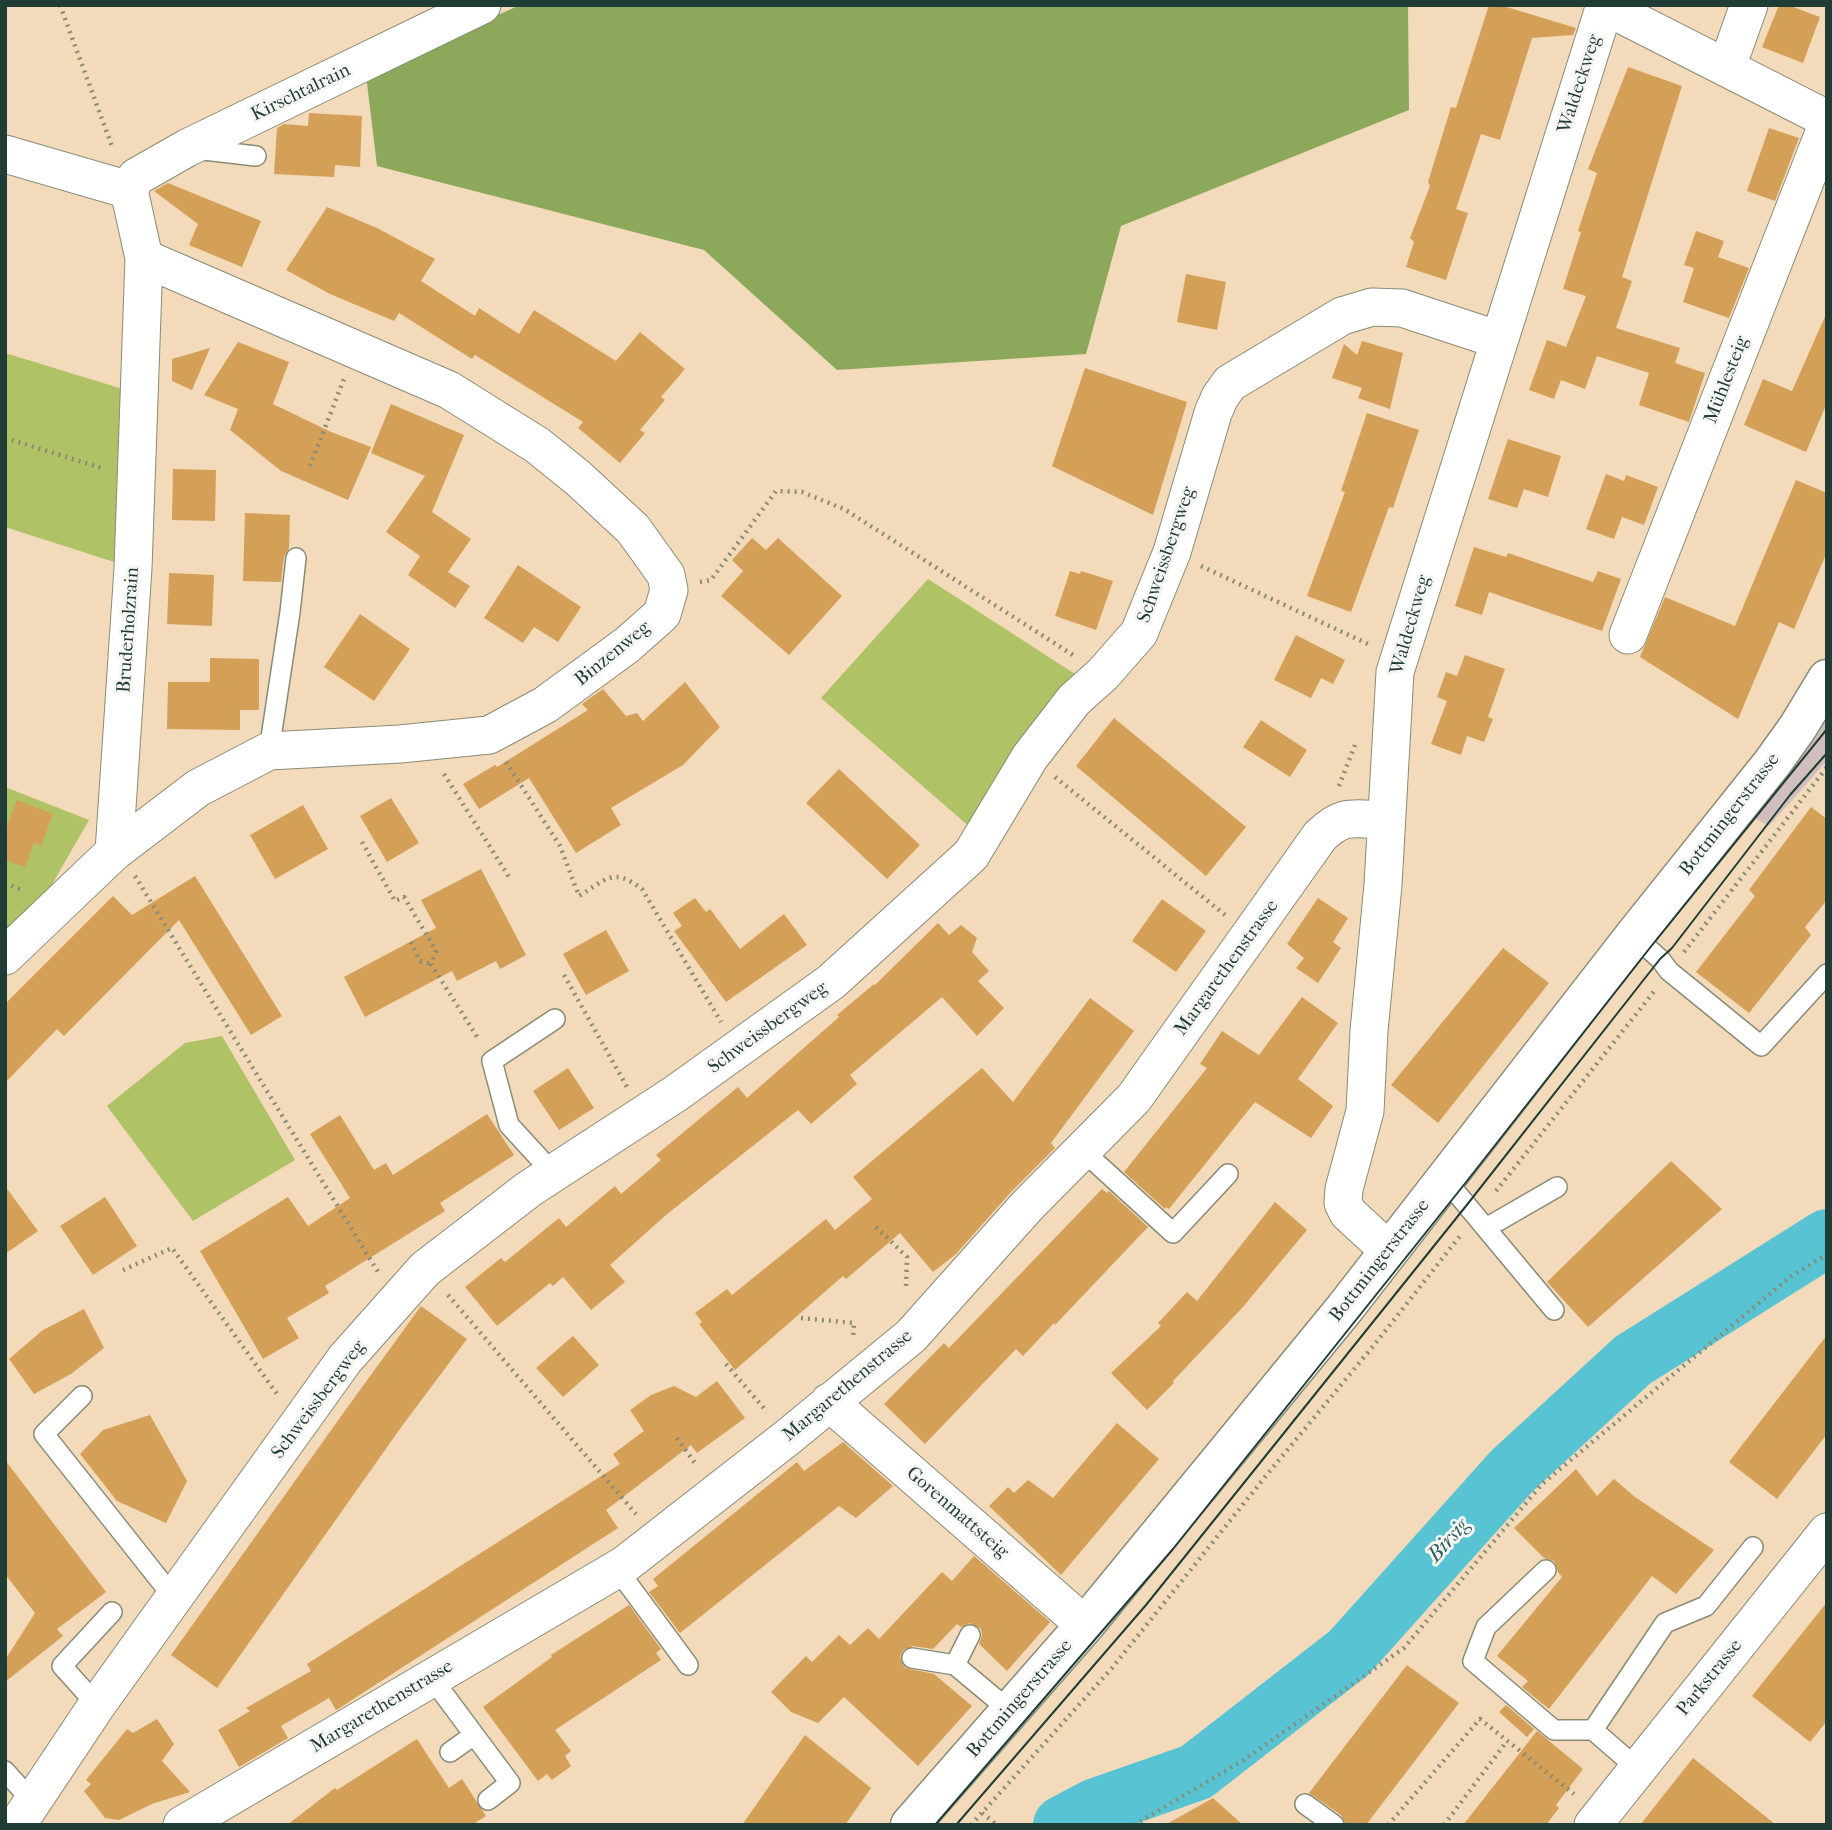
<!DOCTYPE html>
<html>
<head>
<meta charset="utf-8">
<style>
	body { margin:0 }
	#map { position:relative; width:1832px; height:1830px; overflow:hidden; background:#f2daba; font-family:"IM FELL French Canon",serif }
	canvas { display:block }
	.frame { position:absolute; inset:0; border:7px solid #1f3d34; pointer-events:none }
</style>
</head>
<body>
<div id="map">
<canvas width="1832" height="1830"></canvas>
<div class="frame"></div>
</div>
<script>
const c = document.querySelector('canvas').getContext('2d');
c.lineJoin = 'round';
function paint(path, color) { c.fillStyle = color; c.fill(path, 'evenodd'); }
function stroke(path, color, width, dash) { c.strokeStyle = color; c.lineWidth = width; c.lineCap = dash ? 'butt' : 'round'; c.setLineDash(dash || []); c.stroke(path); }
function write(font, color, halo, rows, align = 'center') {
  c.font = font + ' "IM FELL French Canon",serif'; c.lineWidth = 6; c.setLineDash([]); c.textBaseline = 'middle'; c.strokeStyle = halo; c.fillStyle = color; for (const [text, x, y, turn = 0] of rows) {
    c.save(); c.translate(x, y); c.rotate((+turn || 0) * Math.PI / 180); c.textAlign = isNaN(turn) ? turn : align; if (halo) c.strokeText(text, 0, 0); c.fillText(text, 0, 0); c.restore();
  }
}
paint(new Path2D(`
	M1827 716V761L1769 826 1751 816Z`), '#d1bfbd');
paint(new Path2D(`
	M5 353 139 394 133 568 5 527Z
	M928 579 1075 674 971 828 821 698Z
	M5 787 89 820 47 893 5 931Z
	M222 1036 295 1160 193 1221 107 1106 185 1043Z`), '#afc266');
paint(new Path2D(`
	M520 5H1408L1409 110 1121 226 1086 354 837 370 704 250 377 166 366 75Z`), '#8ba85b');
stroke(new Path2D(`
	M1062 1825 1096 1807 1196 1772 1349 1653 1512 1471 1633 1360 1827 1238`), '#58c3d3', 58);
paint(new Path2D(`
	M1489 5H1500L1576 28 1573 35 1532 38 1500 140 1481 134 1456 209 1468 213 1446 280 1406 267 1414 242 1410 238 1430 186 1428 182 1451 107 1456 108Z
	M1779 5H1788L1820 17 1803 63 1762 47Z
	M1628 67 1682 86 1622 277 1632 281 1616 328 1680 348 1675 363 1705 373 1689 422 1639 405 1649 373 1597 356 1585 389 1561 380 1554 399 1529 390 1547 340 1566 347 1586 296 1563 289 1581 232 1578 231 1597 173 1588 169Z
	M309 113 362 116 360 167 335 165 334 177 274 174 277 128 284 124 308 126Z
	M1769 128 1799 138 1775 201 1747 191Z
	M168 183 261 221 242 267 189 245 198 224 154 191Z
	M327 207 377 228 435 259 421 281 475 316 479 308 519 334 534 310 616 361 640 332 685 369 661 397 665 400 640 430 645 433 620 463 578 428 583 422 475 355 472 359 399 313 394 321 330 294 286 270Z
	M1696 231 1724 241 1718 257 1749 268 1729 318 1683 302 1694 268 1684 265Z
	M1186 274 1226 282 1217 330 1177 322Z
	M1827 312V403L1806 452 1744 425 1763 379 1792 391Z
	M1362 341 1403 353 1390 409 1358 398 1362 388 1332 378 1344 344 1357 355Z
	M238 342 289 362 273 404 331 432 371 447 348 500 281 471 230 430 238 409 204 395Z
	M210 348 192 390 172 381V359Z
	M1085 368 1187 402 1153 515 1052 466Z
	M391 404 464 435 432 512 471 539 448 572 470 586 455 608 408 575 420 556 386 532 425 476 371 453Z
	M1367 413 1419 430 1393 508 1389 507 1351 612 1307 596 1345 492 1341 491Z
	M1508 439 1561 456 1548 497 1524 489 1517 508 1488 499Z
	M173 469 216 470 215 521 172 520Z
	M1606 474 1624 481 1626 475 1658 487 1644 525 1622 517 1614 539 1586 529Z
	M1796 480 1827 493V552L1794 629 1779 622 1738 719 1640 657 1665 597 1735 626Z
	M245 513 290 515 289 548 284 557 281 582 243 581Z
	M752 538 766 550 778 538 842 596 789 655 721 596 743 571 732 560Z
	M1474 547 1506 557 1508 553 1593 582 1598 571 1621 579 1602 631 1489 592 1482 615 1455 606Z
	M518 565 581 607 558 642 534 627 523 643 484 618Z
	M1070 571 1080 574 1081 571 1113 581 1096 630 1055 616Z
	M169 573 214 575 212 626 167 624Z
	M360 614 410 649 374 701 324 667Z
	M1296 635 1345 660 1333 684 1321 678 1311 698 1274 680Z
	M1465 655 1505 669 1488 717 1493 719 1484 742 1467 736 1461 755 1431 744 1447 701 1437 697 1446 672 1457 676Z
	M210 658 259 659V710H240V730L167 729 168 682H210Z
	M685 682 720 727 683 765 611 808 621 825 576 853 529 778 479 809 463 784 495 765 497 767 588 710 582 704 603 689 626 716 637 713 643 721Z
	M1114 718 1246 827 1206 876 1076 766Z
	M1261 720 1307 750 1290 777 1243 747Z
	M839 769 920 845 887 879 806 803Z
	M391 798 419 843 387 862 360 816Z
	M17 800 53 814 41 846 34 843 25 867 5 860V832Z
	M303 805 328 849 275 879 250 835Z
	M1811 807 1827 819V900L1805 927 1811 935 1749 1013 1696 972 1755 896 1749 890Z
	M481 869 526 955 500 969 496 961 457 981 452 971 365 1017 344 977 436 928 421 900Z
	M195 876 282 1016 251 1035 179 920 64 1036 57 1029 5 1083V1004L113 896 132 915Z
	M695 898 706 912 710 909 740 949 784 914 807 945 726 1002 674 931 682 926 673 913Z
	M1318 898 1348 918 1333 942 1341 948 1318 983 1296 968 1304 958 1287 944Z
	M1162 899 1206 931 1176 972 1132 941Z
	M938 923 949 935 961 925 977 938 972 952 989 971 978 981 1004 1008 977 1036 942 997 850 1075 857 1084 811 1124 798 1110 666 1215 610 1265 625 1282 591 1310 563 1277 553 1286 550 1283 497 1326 465 1287 501 1258 505 1262 559 1218 566 1227 615 1186 621 1194 661 1160 656 1155 738 1087 747 1098 839 1017 837 1015 874 984 875 985Z
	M606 930 629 971 586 995 563 954Z
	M1503 948 1549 983 1438 1123 1391 1085Z
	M1302 997 1338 1023 1298 1079 1333 1106 1311 1138 1255 1102 1169 1209 1166 1207 1165 1209 1124 1172 1207 1068 1200 1064 1222 1031 1259 1055Z
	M1090 998 1134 1031 1051 1143 1055 1148 1012 1191 956 1254 933 1272 900 1233 846 1279 843 1276 735 1370 699 1324 702 1322 695 1313 727 1289 732 1295 826 1219 835 1230 872 1199 853 1177 982 1068 1013 1102Z
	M568 1068 594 1108 559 1130 533 1091Z
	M487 1114 514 1155 440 1203 445 1211 325 1286 329 1293 287 1318 299 1338 263 1359 200 1251 288 1197 308 1226 350 1198 310 1134 340 1115 374 1170 386 1163 393 1175Z
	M1671 1161 1722 1209 1588 1327 1547 1282Z
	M5 1186 38 1231 5 1254Z
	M1102 1189 1107 1193 1109 1191 1148 1227 1055 1325 1054 1323 1023 1356 1016 1349 925 1444 884 1404 944 1343 949 1348Z
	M105 1197 137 1246 93 1275 60 1226Z
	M1275 1202 1307 1230 1242 1308 1173 1381 1174 1383 1147 1410 1111 1373 1161 1326 1158 1323 1187 1292 1197 1301Z
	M421 1306 467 1339 402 1426 217 1688 171 1655 344 1412Z
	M84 1309 104 1348 71 1374 34 1394 9 1359 43 1330Z
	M1827 1335V1434L1777 1499 1729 1462Z
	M573 1336 599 1365 563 1397 536 1368Z
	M717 1381 745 1418 697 1453 691 1445 606 1510 618 1528 338 1709 336 1710 329 1698 281 1726 288 1738 239 1767 218 1730 250 1711 246 1708 311 1671 307 1664 620 1464 613 1454 644 1431 630 1410 651 1395 674 1386 696 1397Z
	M150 1415 187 1481 166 1523 117 1501 80 1454 103 1430Z
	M1117 1423 1159 1459 1061 1575 989 1506 1008 1487 1014 1493 1028 1480 1053 1498Z
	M843 1442 893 1486 856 1518 839 1506 680 1633 649 1592 658 1586 653 1579 797 1462 804 1471Z
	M5 1460 106 1592 57 1629 63 1636 5 1682V1660L35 1613 5 1574Z
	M1576 1469 1597 1496 1614 1479 1635 1497 1714 1550 1676 1594 1652 1576 1549 1709 1522 1687 1528 1681 1497 1656 1562 1577 1558 1572 1554 1561 1544 1558 1514 1528Z
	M974 1556 1050 1622 1007 1671 979 1644 982 1635 981 1629 970 1623 961 1627 957 1624 933 1649 913 1646 903 1650 900 1657 905 1668 934 1674 972 1706 918 1766 844 1697 818 1723 791 1712 771 1692 806 1656 812 1662 839 1635 850 1645 868 1628 879 1639 942 1572 952 1581Z
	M1827 1602V1721L1810 1742 1752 1696Z
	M629 1605 661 1649 656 1653 661 1660 555 1730 571 1751 565 1756 571 1766 552 1780 547 1774 538 1781 483 1707 552 1657 551 1655Z
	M1407 1665 1459 1703 1366 1825H1346L1341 1815 1309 1793Z
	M1506 1705 1534 1729 1527 1737 1499 1712Z
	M157 1719 174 1744 162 1761 190 1792 152 1804 119 1820 105 1818 84 1791 91 1784 86 1780 127 1729 133 1733Z
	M1537 1731 1583 1769 1556 1805 1559 1808 1546 1825H1463Z
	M805 1735 871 1788 845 1825H742Z
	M417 1739 449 1788 462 1779 486 1816 472 1825H287L335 1788 337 1790Z
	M1693 1758 1776 1825H1640Z
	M1213 1798 1243 1825H1165Z`), '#d4a057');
const service = new Path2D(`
	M195 149 256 156
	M269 751 290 612 296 558
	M1634 936 1660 959 1669 971 1761 1046 1827 974
	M1082 1150 1173 1233 1228 1174
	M553 1173 509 1125 492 1061 555 1019
	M1444 1178 1554 1310
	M1486 1228 1557 1187
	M82 1396 44 1434 174 1598
	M617 1569 688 1665
	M1546 1570 1486 1627 1473 1661 1554 1730H1593L1638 1769
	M912 1658 955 1665 1009 1710
	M955 1665 970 1635
	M431 1677 510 1783 488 1800
	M97 1705 62 1666 112 1612
	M1593 1730 1665 1623 1706 1606 1753 1547
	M450 1752 474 1735
	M5 1771 33 1802
	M1305 1804 1334 1825`);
const minor = new Path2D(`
	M1605 6 1827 119
	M1727 67 1749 5
	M5 154 129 190
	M129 190 136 177 187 148 482 5
	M1628 635 1827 125
	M114 852 198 788 269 751 400 744 489 735 545 705 627 645 662 614 669 590 666 575 633 529 578 478 537 445 449 390 144 258
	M5 956 114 852 133 568 144 258 129 190
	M1388 1250 1348 1213 1343 1203 1344 1189 1365 1111 1369 1031 1383 885 1395 672 1605 5
	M829 1402 1085 1625
	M17 1825 97 1705 345 1359 425 1269 529 1189 675 1094 831 982 971 855 1030 757 1074 700 1103 674 1139 633 1172 552 1213 413 1220 397 1230 383 1342 316 1372 307 1402 308 1499 340
	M182 1825 624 1565 788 1437 911 1336 1028 1205 1134 1098 1320 836C1344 813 1354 819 1385 820
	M1593 1825 1827 1532`);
const secondary = new Path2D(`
	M910 1825 1085 1625 1345 1308 1634 936 1773 762 1798 727 1827 679`);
stroke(service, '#888c77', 22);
stroke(minor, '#888c77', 39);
stroke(secondary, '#888c77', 41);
stroke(new Path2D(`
	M60 5 113 149
	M5 438 105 469
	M310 466 344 379
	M1201 566 1368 644
	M700 582 711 580 776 491 802 492 844 509 1073 655
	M506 762 560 846 579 896C607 879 613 867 642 889L721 1022
	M444 774 509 877
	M1055 777 1225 915
	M1339 786 1355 745
	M362 842 395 901 404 897 436 951 431 964 479 1040
	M135 876 378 1272
	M5 883 24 891
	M411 942 420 961 431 964
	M1684 952 1827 767
	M564 975 627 1087
	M1496 1191 1656 989
	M876 1227 907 1257 906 1286
	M123 1270 172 1248 277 1394
	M448 1295 636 1514
	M801 1318 854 1323 853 1337
	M726 1364 767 1412
	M677 1438 697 1466
	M982 1813 997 1825
	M971 1825 1112 1668 1265 1477 1379 1339 1460 1236
	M1134 1825 1242 1761 1404 1648 1542 1484 1790 1277 1827 1254
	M1388 1825 1480 1719 1574 1794
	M1444 1825 1507 1741`), '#888c77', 4.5, [2, 5]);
stroke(service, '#fff', 19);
stroke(minor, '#fff', 37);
stroke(secondary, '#fff', 38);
stroke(new Path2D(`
	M935 1825 1173 1549 1467 1181 1649 949 1827 729
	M956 1825 1146 1605 1466 1206 1660 959 1672 948 1790 795 1827 753`), '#1f3d34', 2);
write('19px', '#1f3d34', '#f6f6f2', [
	["Waldeckweg",1580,84,-72],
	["Kirschtalrain",301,93,-26],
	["Mühlesteig",1727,380,-69],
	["Schweissbergweg",1167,555,-71],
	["Waldeckweg",1411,625,-74],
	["Bruderholzrain",129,630,-86],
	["Binzenweg",613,654,-39],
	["Bottmingerstrasse",1730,815,-52],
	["Margarethenstrasse",1227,968,-54],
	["Schweissbergweg",768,1028,-36],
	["Bottmingerstrasse",1380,1261,-52],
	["Margarethenstrasse",848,1386,-40],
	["Schweissbergweg",319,1400,-53],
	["Gorenmattsteig",957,1513,41],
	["Parkstrasse",1710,1678,-51],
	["Bottmingerstrasse",1020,1699,-49],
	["Margarethenstrasse",382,1707,-31]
]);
write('italic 21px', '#2d5e5c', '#f6f6f2', [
	["Birsig",1449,1541,-48]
]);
</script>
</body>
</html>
